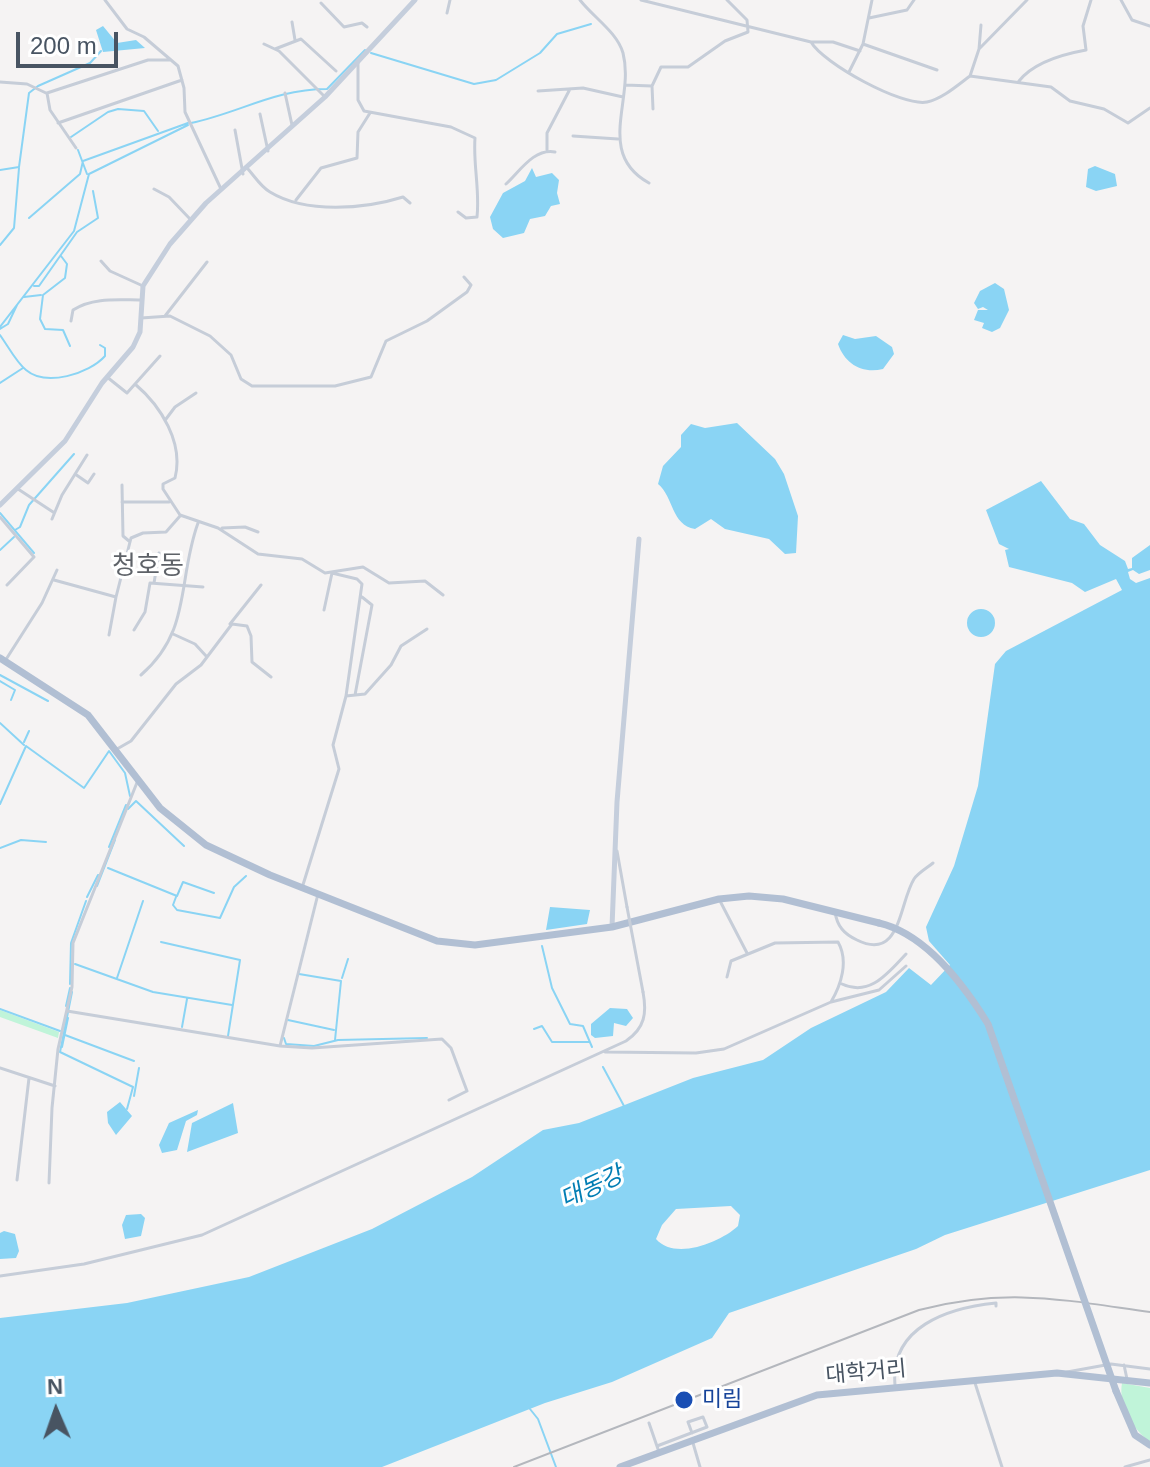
<!DOCTYPE html>
<html>
<head>
<meta charset="utf-8">
<style>
	body { margin:0 }
	#map { position:relative; width:1150px; height:1467px; overflow:hidden; background:#f5f3f3; font-family:Arial,sans-serif }
	canvas { display:block }
	.north { position:absolute; left:16px; top:1371px; width:80px; height:80px; -webkit-text-stroke:6px #fff; paint-order:stroke; rotate:358deg; font-size:22px; font-weight:700; line-height:32px; text-align:center; color:#485462 }
	.north::after { content:''; display:block; margin:auto; width:28px; height:36px; background:#485462; clip-path:polygon(50% 0,100% 100%,50% 72%,0 100%) }
	.scale { position:absolute; left:16px; top:32px; width:102px; height:36px; box-sizing:border-box; border:4px solid #485462; border-top:0; padding-left:10px; font-size:24px; line-height:28px; white-space:nowrap; color:#485462; -webkit-text-stroke:6px #fff; paint-order:stroke }
</style>
</head>
<body>
<div id="map">
<canvas width="1150" height="1467"></canvas>
<div class="north">N</div>
<div class="scale">200 m</div>
</div>
<script>
const c = document.querySelector('canvas').getContext('2d');
c.lineJoin = 'round';
function paint(path, color) { c.fillStyle = color; c.fill(path, 'evenodd'); }
function stroke(path, color, width, dash) { c.strokeStyle = color; c.lineWidth = width; c.lineCap = dash ? 'butt' : 'round'; c.setLineDash(dash || []); c.stroke(path); }
function write(font, color, halo, rows, align = 'center') {
  c.font = font + ' Arial,"Noto Sans KR",sans-serif'; c.lineWidth = 6; c.setLineDash([]); c.textBaseline = 'middle'; c.strokeStyle = halo; c.fillStyle = color; for (const [text, x, y, turn = 0] of rows) {
    c.save(); c.translate(x, y); c.rotate((+turn || 0) * Math.PI / 180); c.textAlign = isNaN(turn) ? turn : align; if (halo) c.strokeText(text, 0, 0); c.fillText(text, 0, 0); c.restore();
  }
}
paint(new Path2D(`
	M0 1010 59 1032 58 1038 0 1017Z
	M1122 1383 1150 1388V1442C1133 1429 1118 1406 1122 1383Z`), '#c0f4d9');
paint(new Path2D(`
	M103 26 117 43 136 40 145 48 103 52 96 30Z
	M1095 166 1115 174 1117 186 1096 191 1086 187 1088 169Z
	M532 168 536 177 552 173 559 180 557 193 560 204 551 206 545 216 530 219 524 233 503 238 493 229 490 217 503 193 525 181Z
	M995 283 1004 289 1009 310 1000 328 992 332 982 328 984 323 974 320 978 310H988L983 307 978 309 974 303 980 291Z
	M843 335 855 339 876 336 892 347 894 354 883 369C862 374 845 364 838 344Z
	M737 423 775 459 784 474 798 516 796 553 785 554 769 539 725 529 711 519 695 529C671 525 674 497 658 484L663 466 681 447V435L691 424 705 428Z
	M1041 481 1070 519 1084 524 1100 545 1125 561 1128 569 1132 568V558L1150 545V570L1139 574 1133 570 1128 572 1130 579 1136 583 1150 578V1170L945 1235 916 1249 729 1313 712 1338 612 1382 545 1403 382 1467H0V1318L127 1303 249 1277 372 1229 472 1177 543 1130 579 1123 693 1078 763 1060 811 1028 886 992 909 968 931 985 950 965 929 941 926 927 954 866 978 786 995 664 1006 651 1122 590 1116 579 1085 592 1072 583 1009 567 1005 550 1009 549 999 544 986 510ZM731 1206 740 1215 738 1226C721 1242 675 1261 656 1239L662 1225 676 1209Z
	M967 623a14 14 0 1 1 28 0a14 14 0 1 1-28 0Z
	M550 907 590 910 587 924 546 930Z
	M610 1008 627 1009 633 1018 626 1026 614 1023 613 1036 595 1038 591 1035V1024Z
	M120 1102 132 1116 116 1135 108 1123 107 1112Z
	M233 1103 238 1133 187 1152 192 1123Z
	M198 1110 197 1115 186 1121 177 1150 162 1153 159 1145 169 1123Z
	M141 1214 145 1218 141 1236 125 1239 122 1225 126 1215Z
	M4 1231 15 1234 19 1251 16 1258 0 1259V1233Z`), '#8ad4f4');
stroke(new Path2D(`
	M371 53 474 84 496 80 540 53 557 34 591 24
	M191 123C239 113 275 89 327 89L365 50
	M71 137 108 112 118 109 144 111 158 131
	M78 150 87 174
	M0 170 19 167 29 93 38 86 90 63 101 51
	M29 218 80 174 83 161 188 123
	M0 245 14 228 19 168
	M61 256 67 264 65 278 43 295 40 319 45 329 63 330 70 346
	M34 286H39L77 232 98 218 93 191
	M24 297 41 295
	M0 327 74 231 89 174 188 125
	M0 329 8 324 17 305
	M0 335C8 346 16 362 26 370 46 387 89 374 105 356V348L100 345
	M0 383 23 368
	M0 513 34 553
	M15 530 20 527 29 505 74 454
	M0 550 14 537
	M0 675 48 701
	M0 681 15 690 11 700
	M0 723 24 745
	M24 742 29 731
	M0 804 26 746 84 788 109 751 125 773 130 796
	M128 809 136 801 184 846
	M109 847 126 805
	M0 848 21 840 46 842
	M108 868 177 896 183 882 214 893
	M97 886 115 840
	M87 897 98 875
	M176 897 173 905 177 910 220 918 234 887 246 876
	M161 942 240 960 228 1036
	M542 946 552 988 570 1024 583 1026 592 1047
	M75 964 153 992 232 1005
	M299 974 341 981 335 1040
	M117 978 143 901
	M342 978 348 959
	M70 984 71 943 86 901
	M72 992 60 1052 133 1087 127 1109
	M66 1006 70 988
	M0 1009 60 1031
	M288 1020 334 1030
	M182 1027 187 999
	M534 1029 542 1026 552 1042H589
	M65 1035 134 1061
	M284 1038 286 1044 314 1046 338 1040 427 1038
	M62 1047 68 1018
	M603 1067 624 1106
	M134 1096 139 1068
	M530 1409 538 1419 556 1467`), '#8ad4f4', 2);
stroke(new Path2D(`
	M105 0 127 29 144 37 178 66 184 88 185 112 221 189
	M580 0C593 17 617 32 623 53 635 99 595 153 649 183
	M641 0 811 42
	M1121 0 1132 20 1150 26
	M321 3 344 27 362 23 367 27
	M447 13 450 0
	M869 18 907 10 914 0
	M292 22 295 40
	M264 44 279 51 325 97
	M863 44 937 70
	M275 49 301 39 336 71
	M979 49 981 25
	M860 51 833 42H811C823 63 902 107 927 102 942 99 958 85 970 76L979 49 1027 0
	M358 62V100L364 111 451 127 475 138C473 165 480 190 477 217L466 218 458 212
	M849 72 863 44 872 0
	M970 76 1051 87 1070 101 1104 109 1128 123 1150 108
	M1019 81C1034 62 1064 54 1086 50L1083 26 1091 0
	M0 82 27 84 46 93
	M625 85 652 86
	M538 91 583 88 623 97
	M285 93 292 125
	M653 109 652 86 661 67H688L725 41 748 32 747 20 727 0
	M260 114 268 151
	M58 123 182 80
	M235 130 243 174
	M573 136 618 139
	M76 148 50 110 47 93 148 60H170
	M547 150V133L570 89
	M248 169C255 177 261 187 270 192 306 214 365 209 403 197L410 203
	M506 184C520 171 534 148 555 152
	M154 189 169 197 191 220
	M296 200 321 168 357 158 358 132 370 113
	M101 261 110 271 143 286
	M165 316 207 262
	M141 318 170 316 210 336 231 355 241 379 252 386H335L371 377 386 341 427 321 467 292 471 285 464 277
	M71 321 73 310C93 297 118 300 141 300
	M107 377 127 393 160 356
	M135 384C161 406 184 443 175 478L163 484V489L180 515 218 528 258 554 302 559 325 573 363 567 389 583 425 581 443 595
	M166 419 175 407 196 393
	M75 474 88 483 94 474
	M122 485 123 536 129 541
	M18 489 53 512
	M122 502H169
	M0 517 34 557 7 585
	M52 519 62 495 87 455
	M222 528 245 527 258 532
	M54 580 116 597 131 538 143 533 166 532 180 516
	M154 583 159 553
	M324 610 332 573 357 579 362 584 346 696
	M230 624 261 585
	M134 630 145 612 150 583 203 587
	M173 634 195 644 207 657
	M109 635 116 597
	M5 661 42 603 57 570
	M141 675C192 631 177 581 198 523
	M355 695 372 605 362 597
	M117 749 131 741 176 684 201 665 232 624 247 626 251 636 252 662 271 677
	M617 851 627 907
	M302 888 339 769 333 745 346 696 365 694 391 665 401 646 427 629
	M719 899 747 953
	M835 912C837 926 844 934 857 940 901 962 899 903 914 879 918 873 927 868 933 863
	M727 977 731 961 775 943 838 942C849 961 841 985 831 1002
	M842 984C870 997 888 973 906 954
	M67 1011 280 1046 312 1048 442 1039 451 1048 467 1091 449 1100
	M280 1046 318 894
	M605 1052 696 1053 724 1049 831 1002 879 990 906 966
	M0 1068 55 1086
	M17 1180 29 1078
	M49 1183 52 1108 58 1049 72 987 73 943 138 780
	M0 1276 84 1264 202 1235 626 1041C645 1028 647 1013 643 992
	M1124 1365 1127 1379
	M1067 1372 1111 1364 1150 1369
	M975 1383 1002 1467
	M895 1385C890 1327 947 1308 996 1303V1306
	M649 1423 659 1452
	M693 1443 700 1467
	M657 1446 707 1427 703 1417 688 1422 692 1433
	M1125 1467 1150 1460`), '#c6cdd8', 3);
stroke(new Path2D(`
	M0 505 65 441 102 383 133 347 140 332 143 286 170 244 206 203 325 97 415 0
	M612 927 617 802 639 539`), '#c5cedc', 5);
stroke(new Path2D(`
	M0 658 88 715 160 808 206 845 270 875 437 941 475 945 612 927 719 899 749 896 783 899 879 923
	M1116 1391 1135 1435 1150 1445
	M620 1467 817 1395 1057 1373 1150 1383`), '#b1bfd3', 7);
stroke(new Path2D(`
	M514 1467 919 1310C1007 1287 1063 1300 1150 1312`), '#b4b7bd', 2);
stroke(new Path2D(`
	M627 907 643 992`), '#c6cdd8', 3);
stroke(new Path2D(`
	M879 923C926 934 964 985 988 1024L1116 1391`), '#b1bfd3', 7);
for (const [x, y, r, color] of [
	[684,1400,10,"#1a4fb4"]
]) { const dot = new Path2D(); dot.arc(x, y, r, 0, 2 * Math.PI); c.fillStyle = color; c.fill(dot); stroke(dot, '#fff', 3); }
write('22px', '#485462', '#fff', [
	["대학거리",866,1373,-5]
]);
write('22px', '#164399', '#fff', [
	["미림",702,1400]
], 'left');
write('italic 24px', '#027eb4', '#fff', [
	["대동강",592,1188,-25]
]);
write('26px', '#5e6268', '#fff', [
	["청호동",148,567]
]);
</script>
</body>
</html>
